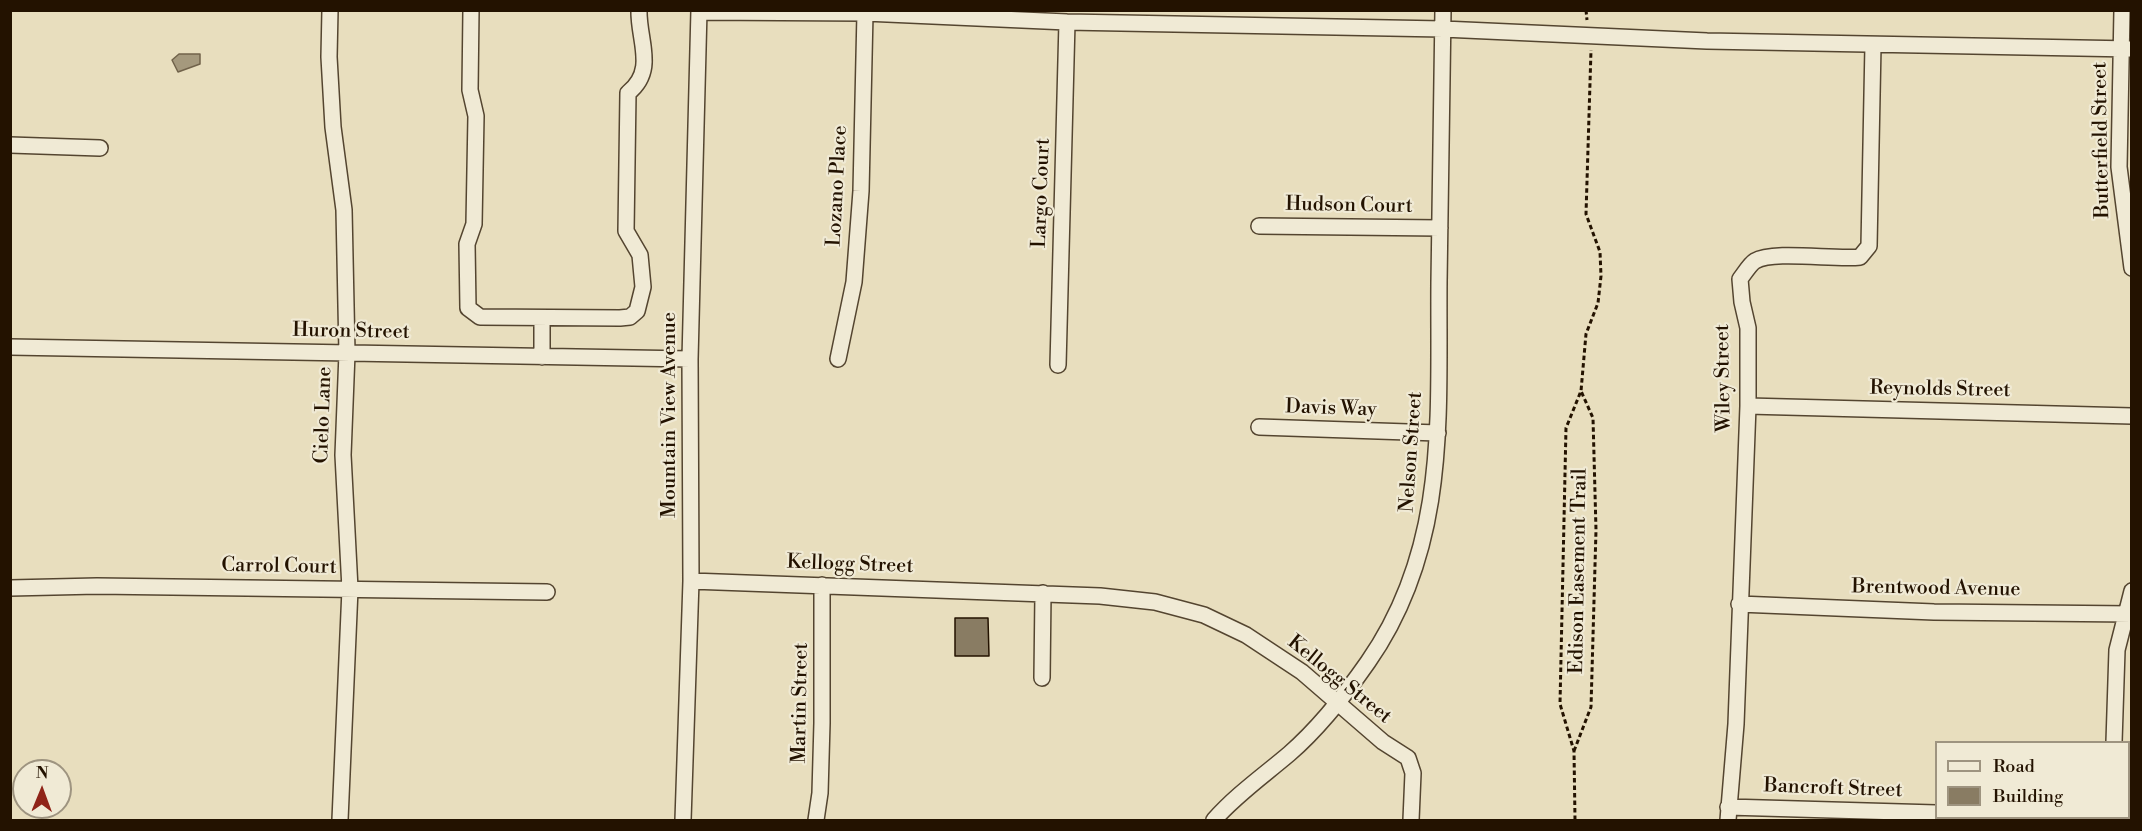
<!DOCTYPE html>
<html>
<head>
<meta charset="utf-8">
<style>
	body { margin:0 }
	#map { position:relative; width:2142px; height:831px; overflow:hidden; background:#e8debe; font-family:"Libre Bodoni",serif }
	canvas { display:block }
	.frame { position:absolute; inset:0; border:12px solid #231200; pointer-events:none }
	.legend { position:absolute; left:1935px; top:741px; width:195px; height:78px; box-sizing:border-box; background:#f0ead5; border:2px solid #9e9480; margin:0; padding:8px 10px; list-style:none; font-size:18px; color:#231200 }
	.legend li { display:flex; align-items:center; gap:12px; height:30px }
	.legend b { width:30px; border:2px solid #9e9480 }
	.north { position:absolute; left:12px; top:759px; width:60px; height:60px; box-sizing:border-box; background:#f0ead5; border:2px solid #9e9480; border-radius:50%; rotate:1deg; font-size:16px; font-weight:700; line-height:24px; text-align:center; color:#231200 }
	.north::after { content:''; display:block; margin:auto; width:21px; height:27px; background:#8f2418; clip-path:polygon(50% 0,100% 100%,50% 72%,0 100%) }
</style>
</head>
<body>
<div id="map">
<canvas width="2142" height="831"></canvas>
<div class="frame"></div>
<ul class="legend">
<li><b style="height:8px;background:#f0ead5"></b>Road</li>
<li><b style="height:16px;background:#897c63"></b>Building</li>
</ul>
<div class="north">N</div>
</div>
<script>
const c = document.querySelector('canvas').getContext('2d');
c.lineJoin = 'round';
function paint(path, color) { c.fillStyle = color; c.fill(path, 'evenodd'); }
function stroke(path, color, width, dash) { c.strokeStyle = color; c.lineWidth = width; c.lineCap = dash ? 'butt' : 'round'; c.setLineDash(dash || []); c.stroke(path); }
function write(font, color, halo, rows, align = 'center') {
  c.font = font + ' "Libre Bodoni",serif'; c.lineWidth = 4.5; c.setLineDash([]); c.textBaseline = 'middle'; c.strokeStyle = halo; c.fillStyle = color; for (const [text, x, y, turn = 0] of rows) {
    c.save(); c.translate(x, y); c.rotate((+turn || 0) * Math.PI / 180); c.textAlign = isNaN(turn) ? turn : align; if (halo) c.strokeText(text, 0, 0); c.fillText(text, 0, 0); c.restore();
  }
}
const water = new Path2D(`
	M179 54H200V64L178 72 172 60Z`);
paint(water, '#a5997d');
stroke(water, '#71634b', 1.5);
const building = new Path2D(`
	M955 618H988L989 656H955Z`);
paint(building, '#897c63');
stroke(building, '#231200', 1.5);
const minor = new Path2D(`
	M330 10 329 57 333 127 344 210 347 353 343 455 350 589 340 820
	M471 10 470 90 476 116 474 224 467 244 468 308 480 317 620 318 630 317 637 311 643 287 640 255 626 231 628 93C657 70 638 40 639 10
	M2122 10 2119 167 2132 268
	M699 12 865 13 1067 22 1443 29 1707 41 2132 49
	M10 145 100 148
	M1259 226 1440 228
	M10 347 690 359
	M542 357V318
	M838 359 854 282 861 191 865 13
	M1058 365 1067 22
	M1748 406 2132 416
	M1259 427 1438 433
	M691 581 1100 596 1155 602 1204 615 1246 635 1302 672 1383 742 1408 758 1413 773 1411 820
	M10 588 97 586 547 592
	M1739 604 1934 612 2132 614
	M1042 678 1043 593
	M2114 742 2117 650 2132 591
	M1728 807 1936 813
	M2076 818 2132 819
	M683 820 691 581 690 359 699 10
	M816 820 820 793 822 723V585
	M1214 820C1236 795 1263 776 1289 754 1319 728 1345 695 1368 662 1449 546 1438 416 1439 282 1440 192 1441 101 1443 10
	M1728 820 1736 724 1748 406V328L1742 302 1740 279C1744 274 1750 264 1755 261 1773 250 1835 260 1860 257L1869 246 1873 45`);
stroke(minor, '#544530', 18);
stroke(new Path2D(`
	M1586 10 1587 20
	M1574 751 1591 707 1596 530 1593 418 1581 391
	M1575 820 1574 751 1560 704 1566 428 1581 391 1586 334 1598 303 1601 276 1600 252 1586 214 1591 50`), '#231200', 3, [4.5, 3]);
stroke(minor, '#f0ead5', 15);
write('20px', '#231200', '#f0ead5', [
	["Butterfield Street",2102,140,-91],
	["Lozano Place",838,186,-87],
	["Largo Court",1042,193,-88],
	["Hudson Court",1349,206,1],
	["Huron Street",351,332,1],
	["Wiley Street",1724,378,-91],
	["Reynolds Street",1940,390,1],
	["Davis Way",1331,409,2],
	["Cielo Lane",324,415,-88],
	["Mountain View Avenue",670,415,-90],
	["Nelson Street",1412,452,-86],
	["Kellogg Street",850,565,2],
	["Carrol Court",279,567,1],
	["Edison Easement Trail",1579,571,-89],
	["Brentwood Avenue",1936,589,1],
	["Kellogg Street",1339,680,39],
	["Martin Street",801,703,-89],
	["Bancroft Street",1833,789,2]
]);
</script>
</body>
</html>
